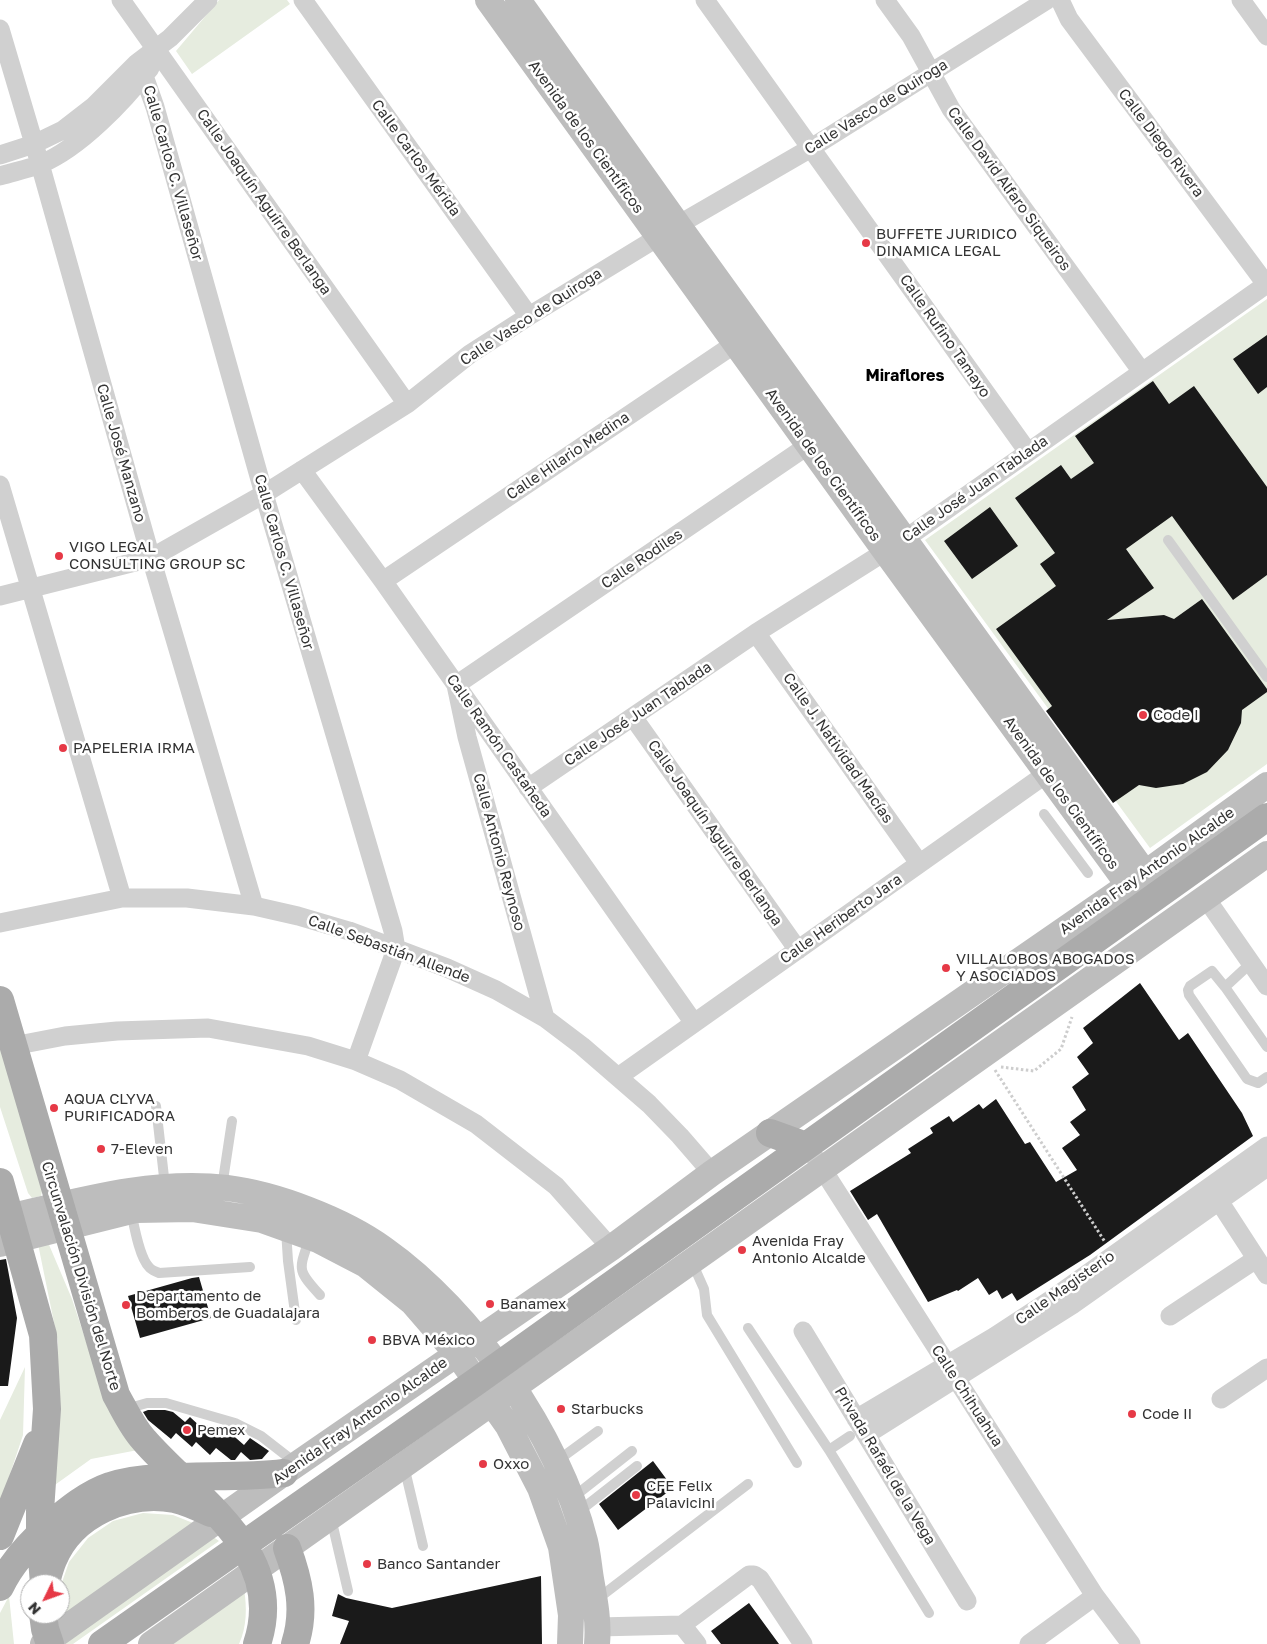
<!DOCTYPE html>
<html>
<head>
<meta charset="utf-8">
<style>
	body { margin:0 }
	#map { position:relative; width:1267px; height:1644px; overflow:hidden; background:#fff; font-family:"Golos Text",sans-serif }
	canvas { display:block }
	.north { position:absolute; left:20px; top:1574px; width:50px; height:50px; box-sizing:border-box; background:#fff; border:1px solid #adadad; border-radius:50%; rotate:228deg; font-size:14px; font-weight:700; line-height:20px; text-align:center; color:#333 }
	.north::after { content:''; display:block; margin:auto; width:18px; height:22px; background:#e63946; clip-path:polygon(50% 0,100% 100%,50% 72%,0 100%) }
</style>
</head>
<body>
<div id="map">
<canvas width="1267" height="1644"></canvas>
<div class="north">N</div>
</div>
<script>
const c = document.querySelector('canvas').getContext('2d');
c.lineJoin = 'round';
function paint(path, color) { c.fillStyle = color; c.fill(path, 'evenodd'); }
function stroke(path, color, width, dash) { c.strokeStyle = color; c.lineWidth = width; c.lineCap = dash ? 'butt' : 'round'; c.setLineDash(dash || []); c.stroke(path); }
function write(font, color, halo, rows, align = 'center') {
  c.font = font + ' "Golos Text",sans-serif'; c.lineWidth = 5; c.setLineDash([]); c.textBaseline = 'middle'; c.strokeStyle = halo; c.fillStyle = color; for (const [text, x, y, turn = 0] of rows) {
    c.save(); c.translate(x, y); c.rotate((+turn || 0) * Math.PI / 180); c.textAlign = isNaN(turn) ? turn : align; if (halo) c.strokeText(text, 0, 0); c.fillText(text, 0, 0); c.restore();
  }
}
paint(new Path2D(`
	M219 0H287L290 4 192 74 176 51Z
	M1267 299V764L1150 848 925 540Z
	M0 1047 42 1191 41 1196 32 1198 28 1193 0 1107Z
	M47 1240 72 1299 107 1405 138 1450 91 1459 52 1487 58 1342 38 1244Z
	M25 1367 23 1435 0 1504V1420Z
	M143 1513 173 1515 198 1525 59 1622 60 1588 69 1562 88 1538 113 1521Z
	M212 1536 219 1541 73 1644H66L65 1639Z
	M244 1589C247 1607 247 1627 239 1644H166Z
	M9 1596 14 1644H0V1613Z`), '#e6ecdf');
paint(new Path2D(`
	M1267 335V387L1258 394 1233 359Z
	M1153 381 1169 404 1194 386 1267 487V575L1233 600 1172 516 1126 549 1154 588 1107 620 1164 615 1174 619 1202 599 1267 689V692L1242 710 1241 723 1228 750 1207 772 1183 784 1156 788 1139 785 1113 803 1046 711 1052 706 996 629 1056 586 1040 564 1055 553 1015 498 1061 465 1071 479 1094 463 1075 436Z
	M990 507 1018 546 972 579 944 541Z
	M1140 983 1179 1040 1188 1033 1242 1113 1253 1136 1090 1255 1017 1301 1012 1293 1002 1299 997 1290 989 1295 978 1278 958 1291 957 1290 928 1302 877 1214 868 1220 850 1191 911 1153 908 1149 933 1133 930 1128 949 1116 953 1122 979 1104 983 1109 996 1099 1025 1144 1030 1142 1056 1182 1077 1170 1062 1148 1080 1135 1070 1122 1086 1110 1072 1087 1089 1074 1077 1057 1093 1043 1083 1028Z
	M6 1259 17 1318 8 1386H0V1260Z
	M199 1277 211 1318 140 1338 128 1296 192 1278Z
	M148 1410H165L173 1412 185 1422 190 1417 203 1429 207 1425 222 1438 228 1431 244 1445 250 1438 269 1451 262 1459 250 1460 241 1452 235 1460H231L216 1448 210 1455 196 1442 192 1447 176 1433 171 1439 148 1420 143 1412Z
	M653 1461 673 1488 618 1530 599 1504Z
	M541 1576 542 1644H340L349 1621 332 1616 338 1594 346 1598 392 1608Z
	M749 1603 779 1644H721L711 1631Z`), '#1a1a1a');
stroke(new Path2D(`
	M1001 1067 1034 1071 1061 1049 1072 1017
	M995 1070 1105 1242`), '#cdcdcd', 3, [2.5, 2.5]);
stroke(new Path2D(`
	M1168 540 1267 677
	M1044 814 1088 873
	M1251 963 1225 987 1267 1047
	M1225 987 1212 971 1190 986 1188 990 1189 995 1247 1079 1258 1083 1267 1077
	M156 1106 165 1186
	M222 1187 232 1121
	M131 1211C134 1225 139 1257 149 1267 151 1270 155 1271 159 1273L250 1267
	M286 1230 288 1261 296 1320
	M310 1237C299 1270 296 1269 320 1295
	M692 1262 704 1289 707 1315 797 1463
	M748 1328 829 1450
	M126 1409 147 1403H166L235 1423 261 1436 297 1464
	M850 1436 829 1450 929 1613
	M557 1461 598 1431
	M404 1466 423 1546
	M571 1499 632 1451
	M577 1513 637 1466
	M331 1518 348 1591
	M596 1600 748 1484`), '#d0d0d0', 10);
stroke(new Path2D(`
	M121 0 407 404
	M303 0 529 316
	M705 0 1028 452
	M885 0 911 36 951 109 1142 372
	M1060 0 1069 19 1266 284
	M1241 0 1267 36
	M0 29 40 164 151 558 254 906
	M137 63 144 76 155 107 264 494 393 931 396 949 356 1061
	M0 155 34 144 63 130 94 106 137 63 170 38 208 0
	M0 176C13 172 28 169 41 164 81 147 123 102 150 68
	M302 470 383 581 694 1023
	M0 485 122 898
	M383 581 745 337
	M0 596 151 558 264 494 407 404 470 354 529 316 678 225 811 148 1047 0
	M756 633 919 863
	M633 717 798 950
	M528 788 756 633 905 539 1267 284
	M1205 897 1267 986
	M0 923 122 898H187L254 906 298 916 349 931 447 968 496 990 545 1018 582 1046 649 1104 680 1136 712 1173
	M545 1018 467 737 456 685 819 438
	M13 1046 65 1036 117 1031 208 1028 308 1046 356 1061 400 1080 476 1124 556 1186 611 1248
	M618 1077 1056 767
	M816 1159 1095 1596 1131 1644
	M1219 1201 1267 1275
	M1170 1316 1256 1259
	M803 1331 967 1601
	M1221 1399 1267 1368
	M856 1419 994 1337 1052 1299 1267 1146
	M866 1435 1072 1305 1267 1167
	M682 1625 697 1644
	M598 1627 682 1625 749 1575H754L760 1579 803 1644
	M1029 1644 1095 1596`), '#d0d0d0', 19);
stroke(new Path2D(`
	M488 0 885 551 1138 898
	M518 0 678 225 1155 887
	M0 1219C75 1202 150 1179 227 1188 276 1194 344 1220 384 1249 472 1311 559 1436 585 1541 588 1553 589 1567 591 1579 595 1601 599 1622 597 1644
	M0 1244 136 1210 192 1209 262 1220 318 1240 366 1265 412 1302 457 1354 508 1426 540 1488 561 1547 571 1615 570 1644
	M43 1644 284 1473 611 1248 712 1173 1129 885 1267 785
	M151 1644 1267 854`), '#bdbdbd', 26);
stroke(new Path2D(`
	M0 1000 116 1395C125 1411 132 1427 144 1440 195 1499 288 1552 257 1644
	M770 1133 806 1146
	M0 1182 43 1335 47 1409 40 1511V1534L44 1584
	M0 1536 37 1444
	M287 1548C299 1580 306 1610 295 1644
	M46 1582C48 1575 50 1567 53 1560 72 1514 127 1490 175 1499 188 1502 200 1508 211 1513
	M0 1587C11 1563 31 1542 50 1525 68 1510 87 1494 110 1486 126 1481 143 1479 159 1478 201 1475 243 1478 284 1473
	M43 1614 45 1629 50 1644
	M102 1644 477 1381 1267 817`), '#ababab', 28);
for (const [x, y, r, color] of [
	[866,243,5,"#e63946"],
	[59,556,5,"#e63946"],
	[1143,715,5,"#e63946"],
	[63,748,5,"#e63946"],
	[946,968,5,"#e63946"],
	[54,1108,5,"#e63946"],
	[101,1149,5,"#e63946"],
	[742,1250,5,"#e63946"],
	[490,1304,5,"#e63946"],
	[126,1305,5,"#e63946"],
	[372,1340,5,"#e63946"],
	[561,1409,5,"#e63946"],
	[1132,1414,5,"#e63946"],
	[187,1430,5,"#e63946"],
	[483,1464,5,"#e63946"],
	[636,1495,5,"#e63946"],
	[367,1564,5,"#e63946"]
]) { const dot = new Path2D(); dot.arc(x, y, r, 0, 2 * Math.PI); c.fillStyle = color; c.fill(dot); stroke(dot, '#fff', 2); }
write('15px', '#333', '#fff', [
	["Calle Vasco de Quiroga",876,107,-32],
	["Avenida de los Científicos",586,137,54],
	["Calle Diego Rivera",1161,143,53],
	["Calle Carlos Mérida",416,158,54],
	["Calle Carlos C. Villaseñor",173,173,74],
	["Calle David Alfaro Siqueiros",1009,189,54],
	["Calle Joaquín Aguirre Berlanga",264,202,55],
	["Calle Vasco de Quiroga",531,317,-33],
	["Calle Rufino Tamayo",945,336,55],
	["Calle José Manzano",121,453,74],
	["Calle Hilario Medina",568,456,-34],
	["Avenida de los Científicos",823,465,54],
	["Calle José Juan Tablada",975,489,-35],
	["Calle Rodiles",642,559,-34],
	["Calle Carlos C. Villaseñor",284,562,74],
	["Calle José Juan Tablada",638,714,-34],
	["Calle Ramón Castañeda",499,746,55],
	["Calle J. Natividad Macías",838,748,55],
	["Avenida de los Científicos",1061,793,54],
	["Calle Joaquín Aguirre Berlanga",715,833,55],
	["Calle Antonio Reynoso",499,852,75],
	["Avenida Fray Antonio Alcalde",1147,871,-35],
	["Calle Heriberto Jara",841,919,-35],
	["Calle Sebastián Allende",389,949,20],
	["Circunvalación División del Norte",81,1276,73],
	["Calle Magisterio",1065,1288,-35],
	["Calle Chihuahua",967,1396,57],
	["Avenida Fray Antonio Alcalde",360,1421,-35],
	["Privada Rafaél de la Vega",885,1466,59]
]);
write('15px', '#333', '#fff', [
	["BUFFETE JURIDICO",876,234],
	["DINAMICA LEGAL",876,251],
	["VIGO LEGAL",69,547],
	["CONSULTING GROUP SC",69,564],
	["Code I",1153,715],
	["PAPELERIA IRMA",73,748],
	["VILLALOBOS ABOGADOS",956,959],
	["Y ASOCIADOS",956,976],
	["AQUA CLYVA",64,1099],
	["PURIFICADORA",64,1116],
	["7-Eleven",111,1149],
	["Avenida Fray",752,1241],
	["Antonio Alcalde",752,1258],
	["Departamento de",136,1296],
	["Bomberos de Guadalajara",136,1313],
	["Banamex",500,1304],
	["BBVA México",382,1340],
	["Starbucks",571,1409],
	["Code II",1142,1414],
	["Pemex",197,1430],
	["Oxxo",493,1464],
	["CFE Felix",646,1486],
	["Palavicini",646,1503],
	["Banco Santander",377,1564]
], 'left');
write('bold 16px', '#000', '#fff', [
	["Miraflores",905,376]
]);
</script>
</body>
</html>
